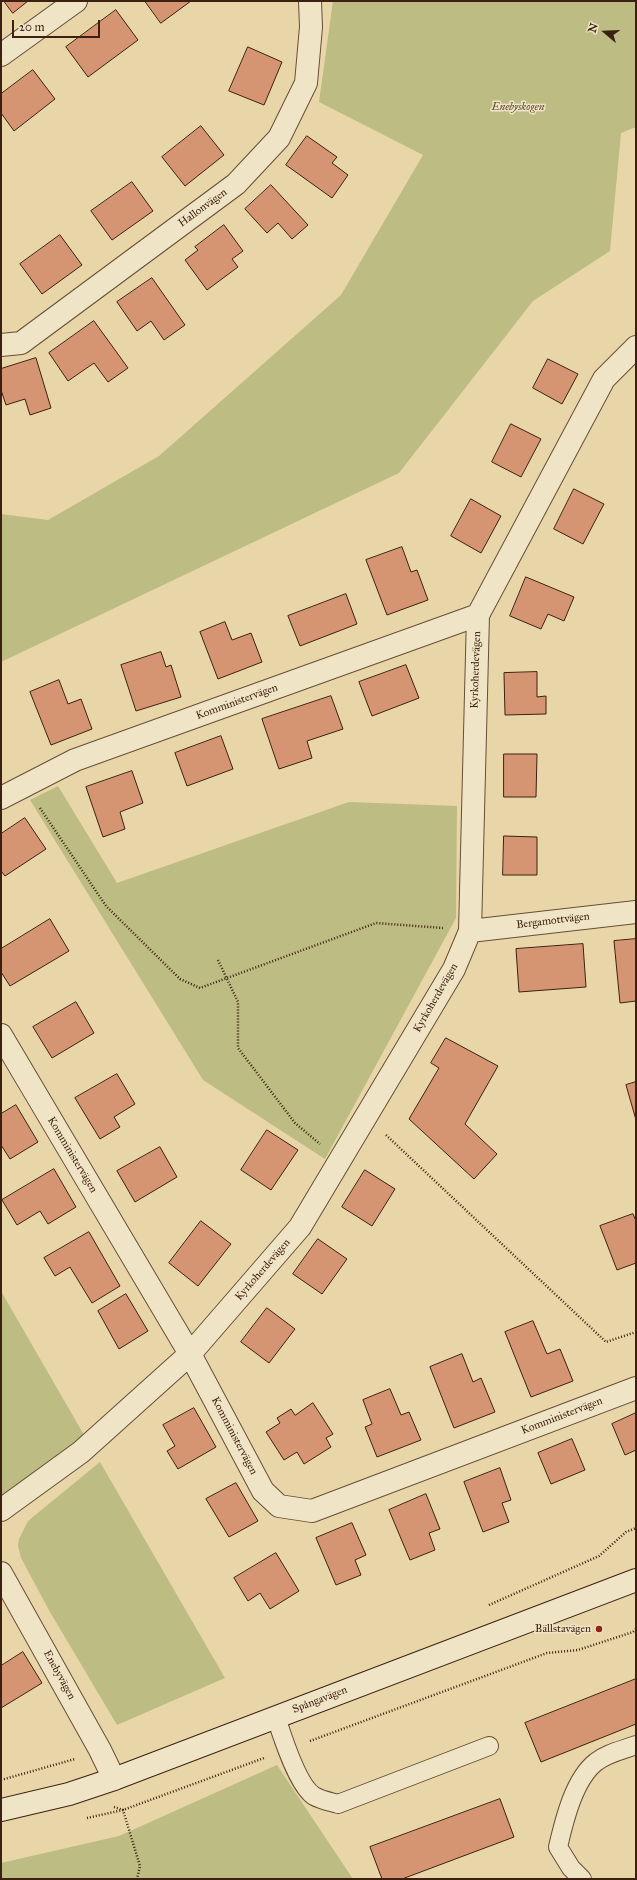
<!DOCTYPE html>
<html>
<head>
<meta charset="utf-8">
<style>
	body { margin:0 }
	#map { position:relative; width:637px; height:1880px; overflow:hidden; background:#e8d6a8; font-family:"IM FELL Great Primer",serif }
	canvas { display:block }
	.frame { position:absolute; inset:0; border:2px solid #3c2011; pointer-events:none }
	.north { position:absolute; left:585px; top:12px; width:40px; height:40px; -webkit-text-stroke:3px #f0e4c6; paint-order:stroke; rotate:289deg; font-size:11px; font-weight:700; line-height:16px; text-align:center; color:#3c2011 }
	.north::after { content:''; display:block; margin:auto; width:14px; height:18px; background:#3c2011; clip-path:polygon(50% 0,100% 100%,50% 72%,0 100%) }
	.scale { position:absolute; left:12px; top:20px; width:88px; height:18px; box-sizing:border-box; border:2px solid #3c2011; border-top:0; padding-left:5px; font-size:12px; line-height:14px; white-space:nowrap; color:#3c2011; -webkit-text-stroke:3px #f0e4c6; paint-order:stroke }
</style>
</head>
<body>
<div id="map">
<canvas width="637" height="1880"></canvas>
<div class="frame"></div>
<div class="north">N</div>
<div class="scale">20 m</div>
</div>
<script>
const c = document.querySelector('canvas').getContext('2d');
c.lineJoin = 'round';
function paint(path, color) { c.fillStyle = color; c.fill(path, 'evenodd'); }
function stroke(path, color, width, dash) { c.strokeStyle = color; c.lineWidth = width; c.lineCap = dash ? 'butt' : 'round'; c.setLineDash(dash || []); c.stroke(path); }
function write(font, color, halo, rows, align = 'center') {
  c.font = font + ' "IM FELL Great Primer",serif'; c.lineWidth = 3; c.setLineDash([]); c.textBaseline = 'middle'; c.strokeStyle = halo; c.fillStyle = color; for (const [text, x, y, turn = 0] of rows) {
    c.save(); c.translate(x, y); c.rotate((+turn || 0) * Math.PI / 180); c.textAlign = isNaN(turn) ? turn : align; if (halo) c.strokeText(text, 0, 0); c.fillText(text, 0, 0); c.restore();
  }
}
paint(new Path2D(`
	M333 1H636V127L621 133 610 251 533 301 399 473 1 662V514L48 520 159 456 341 295 423 155 319 102Z
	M58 786 117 883 349 802 457 806 456 918 325 1159 203 1080 30 800Z
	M1 1291 84 1435 4 1497 1 1496Z
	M100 1462 225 1678 117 1725 50 1612 21 1558 18 1546 19 1539 28 1521Z
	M277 1765 353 1879H1V1863L119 1836Z`), '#bdbc83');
const building = new Path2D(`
	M4 1H28L13 13Z
	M145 1H191L161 23Z
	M116 10 138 40 88 77 66 47Z
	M248 47 282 62 264 105 229 91Z
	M33 70 55 99 14 131 1 113V94Z
	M201 126 224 155 185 186 162 157Z
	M307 136 337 157 332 163 348 175 332 198 286 165Z
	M132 182 153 211 112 240 91 211Z
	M271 185 308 225 292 239 278 223 267 233 245 209Z
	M224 225 243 251 232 259 238 267 207 290 185 260 198 250 195 247Z
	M60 235 82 265 42 294 20 264Z
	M152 278 185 325 164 340 151 321 137 331 117 302Z
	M94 321 128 368 108 382 94 363 68 381 49 353Z
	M36 358 51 408 30 415 25 399 6 405 1 390V369Z
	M548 359 578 374 562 404 533 388Z
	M511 424 541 439 521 477 492 462Z
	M574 489 604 504 583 544 554 529Z
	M471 499 501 516 481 553 451 536Z
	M402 547 411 572 417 570 428 600 387 615 366 560Z
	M526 577 574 597 564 621 548 614 541 629 510 616Z
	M346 594 357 624 300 646 288 616Z
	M225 622 232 640 251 633 262 662 218 679 200 632Z
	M161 652 166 667 171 665 181 697 136 711 121 665Z
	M406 665 419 698 372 716 359 682Z
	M537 672V697L546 696V714L505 715 504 673Z
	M59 680 68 704 81 699 92 729 51 745 30 692Z
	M331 696 343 729 307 741 312 758 279 769 262 719Z
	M221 736 233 769 187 786 175 753Z
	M504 754H537L536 797H504Z
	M132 771 143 803 120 812 125 829 103 837 86 787Z
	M25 818 46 849 5 876 1 871V834Z
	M504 836 537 837V875H503Z
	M50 919 69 951 10 986 1 972V949Z
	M636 939V1001L620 1003 614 941Z
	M583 944 586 987 519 992 516 949Z
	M76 1002 94 1033 52 1058 33 1027Z
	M446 1038 498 1066 465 1124 497 1154 474 1179 409 1119 439 1068 431 1063Z
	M117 1074 135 1104 114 1117 120 1127 100 1139 75 1098Z
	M636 1082V1120L626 1085Z
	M16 1105 38 1142 10 1159 1 1145V1114Z
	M267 1130 298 1150 271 1190 241 1170Z
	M160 1147 177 1177 135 1202 117 1171Z
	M54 1169 76 1207 48 1224 40 1211 17 1225 2 1200Z
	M365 1170 395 1189 372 1226 342 1207Z
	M633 1214 636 1221V1263L617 1270 600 1226Z
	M201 1221 231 1244 198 1286 169 1263Z
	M89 1232 120 1286 92 1303 70 1267 55 1276 44 1258Z
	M318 1239 347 1259 322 1294 293 1274Z
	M126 1294 148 1331 119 1349 98 1311Z
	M267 1308 295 1329 269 1363 241 1342Z
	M533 1321 547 1354 560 1349 573 1381 531 1397 505 1332Z
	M462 1354 473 1382 481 1378 495 1412 454 1428 430 1367Z
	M390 1389 401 1415 409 1412 421 1440 377 1457 365 1427 372 1424 363 1400Z
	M313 1403 333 1434 326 1438 331 1447 304 1464 297 1452 284 1460 266 1432 280 1423 277 1418 291 1409 295 1415Z
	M194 1408 216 1447 178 1469 167 1451 175 1446 163 1425Z
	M636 1413V1450L625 1455 612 1424Z
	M572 1439 585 1470 551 1484 538 1453Z
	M500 1468 511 1500 502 1503 509 1522 483 1532 464 1482Z
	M236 1483 258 1521 229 1537 206 1499Z
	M426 1494 440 1529 429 1533 435 1550 410 1560 389 1510Z
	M352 1523 366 1555 355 1560 361 1575 336 1585 316 1538Z
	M276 1553 299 1591 270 1609 260 1593 248 1601 234 1578Z
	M23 1652 42 1683 1 1708V1666Z
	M636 1679V1724L541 1762 525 1723Z
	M500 1799 514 1837 402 1879H382L370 1847Z`);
paint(building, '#d69572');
stroke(building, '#3c2011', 1);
const lane = new Path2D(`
	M276 1717C282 1736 298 1786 314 1796 321 1800 331 1802 338 1804L489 1746
	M582 1879 571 1868 558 1847C564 1821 574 1779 596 1762 607 1753 623 1750 636 1745`);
const street = new Path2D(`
	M1 55 76 1
	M1 345 21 343 236 184 279 138 306 83 311 27 310 1
	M1 798 75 760 478 615
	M470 931 636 912
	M1 1035 190 1354 263 1491 279 1506 312 1511 636 1388
	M1 1510 81 1452 190 1354 300 1227 454 969 470 931 478 615 604 379 636 347
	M1 1573 100 1750 114 1779`);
const secondary = new Path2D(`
	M1 1810 69 1794 114 1779 636 1580`);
stroke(lane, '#674e37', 20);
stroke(street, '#674e37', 24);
stroke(secondary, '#3c2011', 24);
stroke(new Path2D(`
	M40 808 106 906 180 979 200 988 376 923 443 928
	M218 960 238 1002V1048L295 1123 320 1144
	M386 1135 606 1342 636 1332
	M489 1605 599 1556 626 1532 636 1528
	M310 1741 547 1653 578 1650 633 1632 636 1629
	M1 1780 75 1759
	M114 1807 123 1810 140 1866 137 1879
	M87 1818 123 1810 264 1758`), '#3c2011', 2.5, [1, 2]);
stroke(lane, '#f0e4c6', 18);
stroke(street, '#f0e4c6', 22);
stroke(secondary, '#f0e4c6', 22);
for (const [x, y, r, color] of [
	[599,1629,4,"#8f2418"]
]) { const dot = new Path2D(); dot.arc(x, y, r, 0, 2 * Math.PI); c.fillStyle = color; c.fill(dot); stroke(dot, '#f0e4c6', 1.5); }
write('italic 11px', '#5c472e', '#f0e4c6', [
	["Enebyskogen",518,107]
]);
write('11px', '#3c2011', '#f0e4c6', [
	["Hallonvägen",203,208,-36],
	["Kyrkoherdevägen",476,670,-88],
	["Komministervägen",237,702,-20],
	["Bergamottvägen",553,921,-7],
	["Kyrkoherdevägen",436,998,-60],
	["Komministervägen",72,1155,59],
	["Kyrkoherdevägen",263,1270,-49],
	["Komministervägen",562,1416,-21],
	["Komministervägen",234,1436,62],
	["Enebyvägen",59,1675,61],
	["Spångavägen",320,1700,-21]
]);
write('11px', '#3c2011', '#f0e4c6', [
	["Bällstavägen",591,1629]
], 'right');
</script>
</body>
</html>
